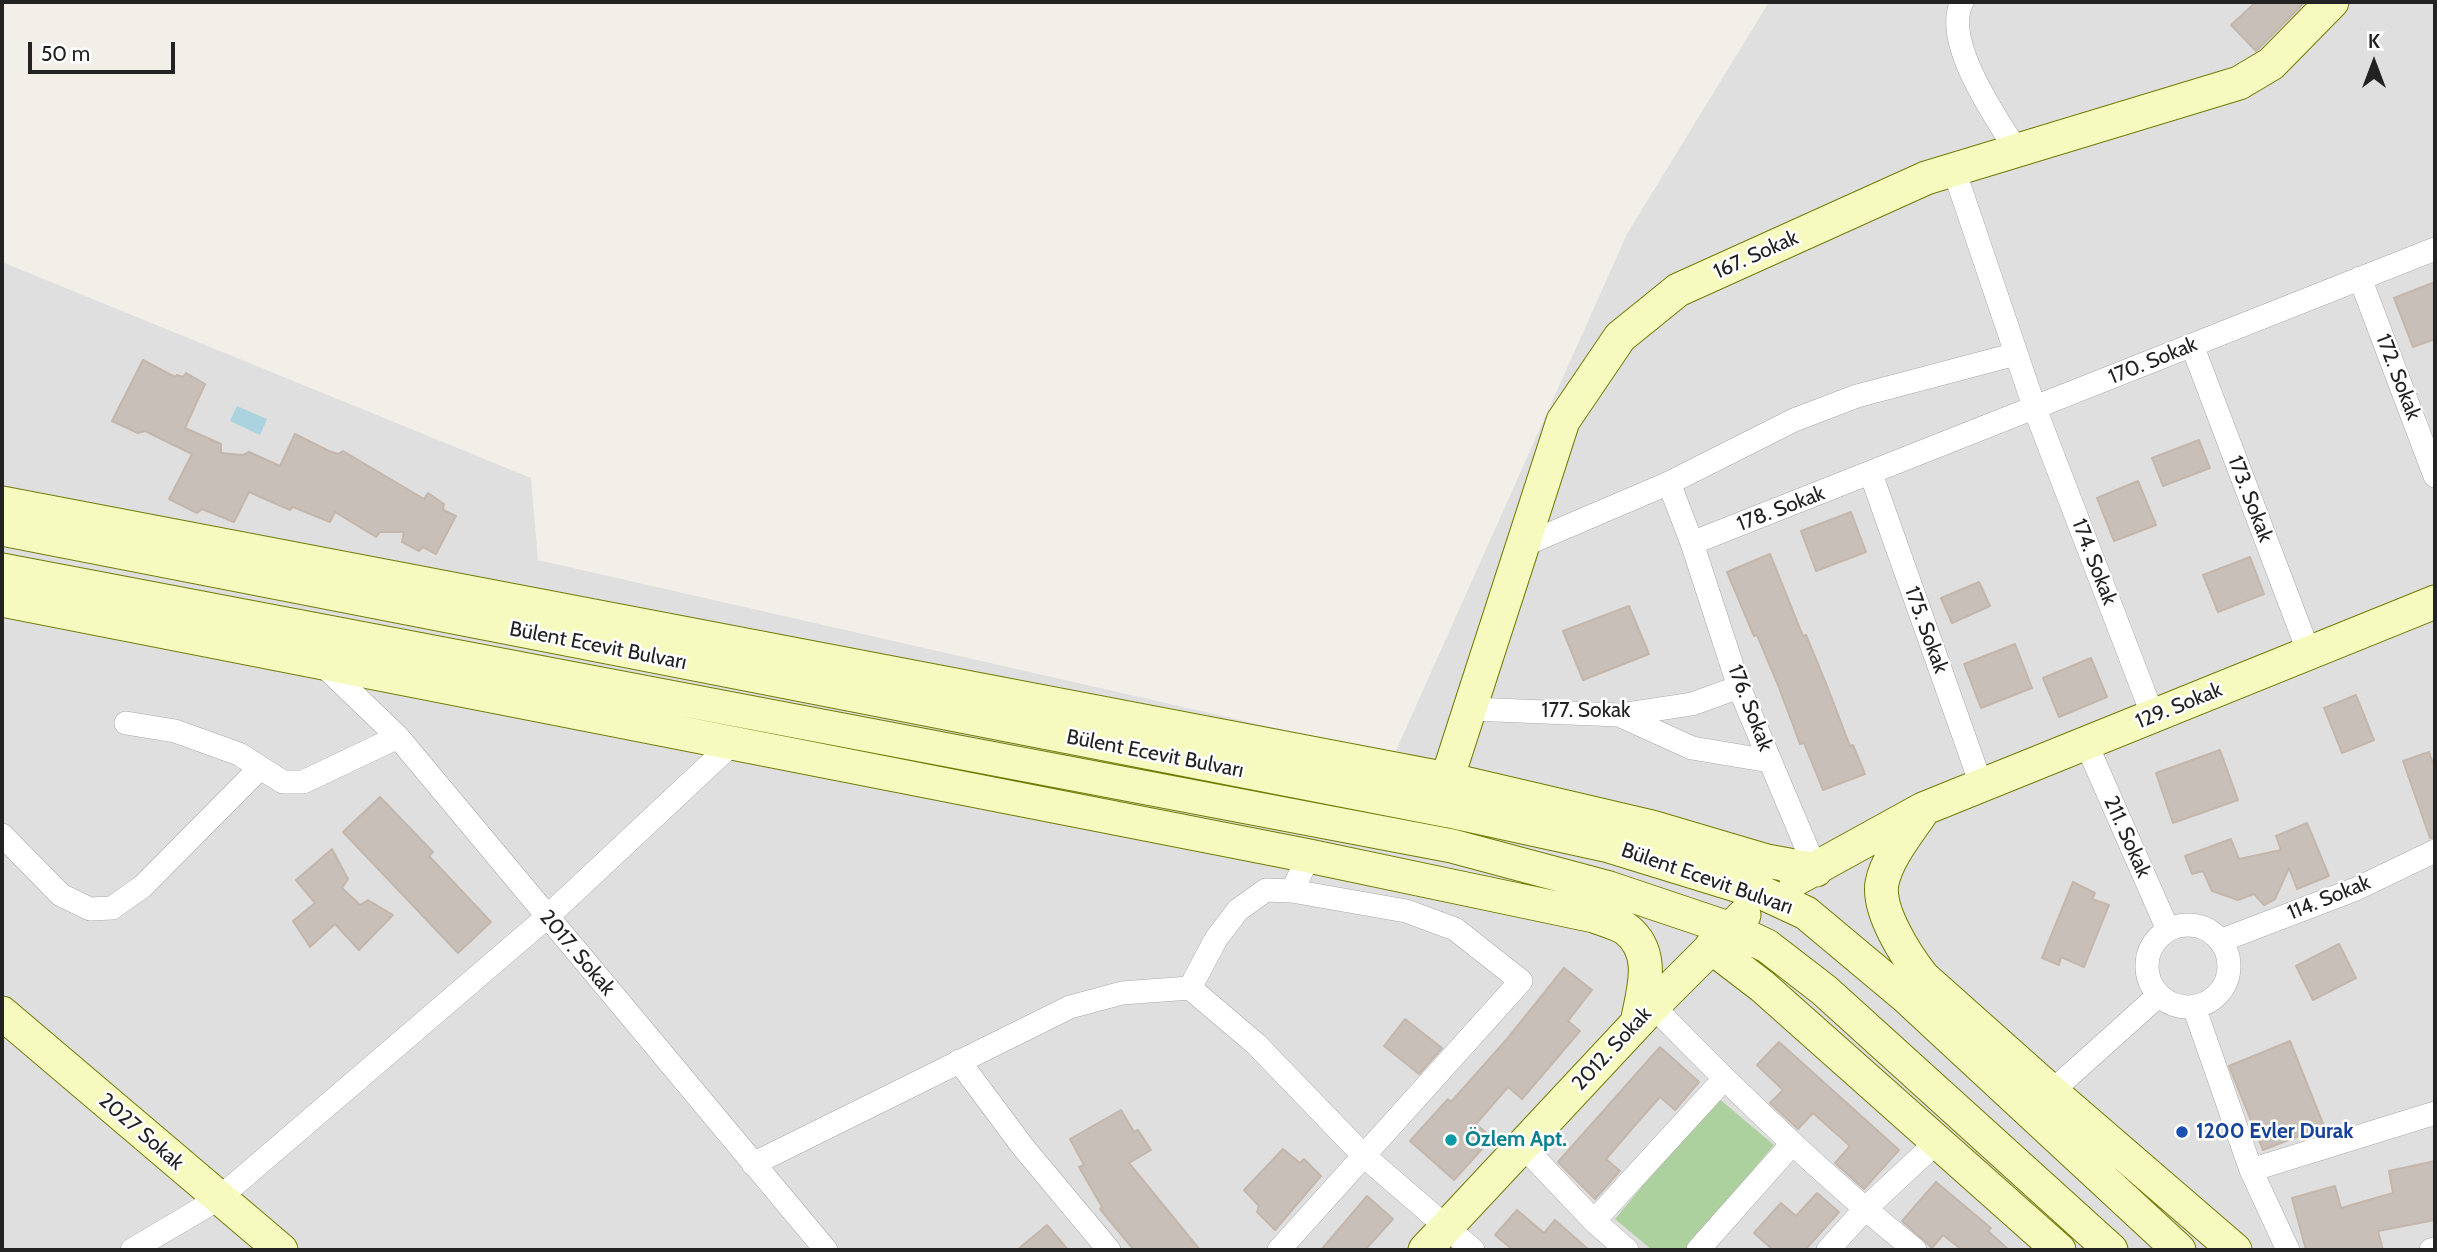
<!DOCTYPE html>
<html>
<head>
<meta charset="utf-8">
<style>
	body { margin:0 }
	#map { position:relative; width:2437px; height:1252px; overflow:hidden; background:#f2efe9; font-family:Cabin,sans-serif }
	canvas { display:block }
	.frame { position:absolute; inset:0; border:4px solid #222; pointer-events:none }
	.north { position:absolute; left:2339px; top:28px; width:70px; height:70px; -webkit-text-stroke:5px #fff; paint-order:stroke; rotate:0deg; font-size:19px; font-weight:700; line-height:28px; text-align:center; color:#222 }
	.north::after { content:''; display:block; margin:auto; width:24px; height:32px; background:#222; clip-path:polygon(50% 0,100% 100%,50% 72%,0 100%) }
	.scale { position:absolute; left:28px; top:42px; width:147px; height:32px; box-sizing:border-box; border:4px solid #222; border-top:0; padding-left:9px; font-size:21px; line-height:24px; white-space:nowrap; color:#222; -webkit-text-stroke:5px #fff; paint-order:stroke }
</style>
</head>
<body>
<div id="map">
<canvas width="2437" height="1252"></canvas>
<div class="frame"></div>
<div class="north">K</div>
<div class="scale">50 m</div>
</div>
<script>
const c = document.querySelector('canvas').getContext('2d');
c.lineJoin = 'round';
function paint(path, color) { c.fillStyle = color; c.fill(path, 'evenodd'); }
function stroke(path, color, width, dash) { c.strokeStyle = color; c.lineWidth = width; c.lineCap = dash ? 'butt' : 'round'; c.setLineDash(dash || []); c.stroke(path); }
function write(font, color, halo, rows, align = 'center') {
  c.font = font + ' Cabin,sans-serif'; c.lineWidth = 5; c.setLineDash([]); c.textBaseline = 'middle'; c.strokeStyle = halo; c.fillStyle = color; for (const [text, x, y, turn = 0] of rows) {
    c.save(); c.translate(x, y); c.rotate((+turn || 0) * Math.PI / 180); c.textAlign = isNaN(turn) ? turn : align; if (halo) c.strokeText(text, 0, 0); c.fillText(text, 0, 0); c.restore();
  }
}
paint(new Path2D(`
	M1769 2H2435V1250H2V262L531 478 538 560 1394 755 1627 234Z`), '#e0dfdf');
paint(new Path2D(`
	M1717 1097 1774 1145 1685 1250H1652L1615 1219Z`), '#add19e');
paint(new Path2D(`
	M237 406 267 419 260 435 230 421Z`), '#aad3df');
const building = new Path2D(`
	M2256 2H2305L2256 51 2231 25Z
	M2435 282V339L2413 347 2394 298Z
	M143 360 175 377 177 375 183 377 186 373 205 384 185 428 221 444V453L243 455 249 452 280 466 295 434 329 451 338 454 343 451 424 499 428 493 444 504 443 510 456 516 436 554 423 547 419 551 402 542 404 532H380L376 537 335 512 330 522 293 507 290 510 249 492 234 522 202 509 197 513 169 499 192 454 145 431 138 433 112 421Z
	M2199 440 2210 468 2163 486 2152 458Z
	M2138 481 2156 525 2114 541 2097 498Z
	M1851 512 1866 552 1816 571 1801 531Z
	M1770 554 1803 636 1806 635 1827 686 1850 746 1853 745 1865 774 1823 790 1804 743 1800 744 1778 685 1757 635 1754 636 1727 572Z
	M2250 557 2264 594 2218 612 2203 575Z
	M1979 582 1990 606 1952 623 1941 598Z
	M1629 606 1649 654 1583 680 1563 631Z
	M2015 644 2032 688 1981 708 1964 664Z
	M2091 658 2107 697 2059 717 2043 678Z
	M2356 695 2374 740 2342 753 2324 708Z
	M2220 750 2238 800 2173 823 2156 773Z
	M2429 752 2435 769V837L2430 838 2403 761Z
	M380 797 433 852 429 856 491 922 458 953 343 832Z
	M2307 823 2329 876 2297 889 2289 868 2275 899 2264 905 2254 894 2238 900 2212 891 2203 871 2192 874 2185 856 2231 839 2239 859 2281 850 2276 836Z
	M332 849 348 879 342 888 360 905 368 900 393 915 359 950 335 924 310 947 293 921 315 903 296 880Z
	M2073 882 2095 893 2092 899 2109 905 2084 967 2061 957 2059 965 2042 958Z
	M2339 944 2356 978 2313 1000 2296 966Z
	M1564 968 1592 990 1568 1021 1580 1031 1522 1099 1508 1087 1476 1124 1492 1138 1454 1180 1410 1141 1448 1099 1451 1102 1507 1039Z
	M1405 1019 1442 1048 1419 1074 1384 1046Z
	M2290 1041 2324 1126 2263 1150 2229 1066Z
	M1779 1042 1899 1150 1864 1189 1835 1163 1850 1146 1813 1113 1798 1129 1770 1103 1783 1090 1757 1065Z
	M1660 1047 1699 1082 1675 1110 1660 1097 1637 1123 1606 1159 1620 1171 1595 1199 1558 1162Z
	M1121 1110 1134 1132 1138 1130 1151 1150 1129 1163 1200 1250H1134L1100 1209 1102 1207 1079 1167 1084 1165 1070 1139Z
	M1283 1149 1300 1163 1304 1159 1321 1176 1275 1230 1257 1212 1259 1206 1244 1190Z
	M2435 1161V1220L2378 1231 2383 1250H2306L2292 1198 2335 1186 2341 1208 2393 1193 2389 1171Z
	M1936 1182 1991 1228 1988 1231 2009 1250H1962L1943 1235 1932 1248 1902 1221Z
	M1817 1193 1839 1212 1805 1250H1773L1754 1233 1781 1203 1796 1216Z
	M1367 1196 1393 1219 1365 1250H1321Z
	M1517 1210 1544 1233 1555 1220 1589 1250H1513L1495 1235Z
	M1047 1225 1068 1250H1017Z`);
paint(building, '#c7bfb8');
stroke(building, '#c4b6ab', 2);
const street = new Path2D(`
	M1962 2C1942 41 1996 118 2017 151
	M1954 170 2035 409 2153 716
	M2360 278 2435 476
	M2192 345 2309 653
	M1871 474 1982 787
	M1669 483 1692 543 1739 687 1816 870
	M1692 543 2435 249
	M1524 545 1669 483 1794 420 1857 396 2016 354
	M321 663 398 737 826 1250
	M1471 709 1619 715 1692 704 1739 687
	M1619 715 1692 748 1770 761
	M126 723 175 731 239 754 283 782H303L398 737
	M2086 743 2168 930
	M2 835 61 895 90 909 112 908 143 886 259 769
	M1309 856 1292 891 1266 890 1238 910 1216 939 1190 988 1256 1044 1363 1155 1473 1250
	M2147 966a41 41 0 1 1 82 0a41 41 0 1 1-82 0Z
	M2220 941 2356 889 2435 851
	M1653 1006C1736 1092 1822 1175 1915 1250
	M2194 1007 2251 1170 2288 1250
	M959 1061 1023 1147 1109 1250
	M2041 1101 2159 995
	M1522 1145 1594 1221 1627 1250
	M753 1164 1070 1007 1122 993 1190 988
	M2251 1170 2435 1113
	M1594 1221 1724 1079
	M132 1250 218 1199 547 917 734 742
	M1279 1250 1521 981 1455 929 1406 911 1292 891
	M1698 1250 1792 1144
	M1828 1250 1865 1209 1938 1141
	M2431 1250 2435 1249`);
const secondary = new Path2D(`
	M2 503 1447 779 1652 827 1767 861 1816 870
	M2 529 1449 811 1609 846 1765 894 1806 913 1904 995 2179 1250
	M2 570 1452 846 1609 888 1731 929 1767 946 1824 990 2111 1250
	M2 600 1309 856 1594 916C1604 920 1617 923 1626 929 1657 953 1643 991 1637 1023
	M1447 779 1563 421 1620 337 1678 290 1926 178 2239 83 2271 64 2332 2
	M1922 812C1908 833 1887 858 1882 883 1877 911 1907 957 1923 977L2052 1092 2235 1250
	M1796 879 1923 809 2435 602
	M1711 947 1762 986 2059 1250
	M2 1013 281 1250
	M1425 1250 1653 1006 1744 915`);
stroke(street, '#a9a9a9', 24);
stroke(secondary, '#707d05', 35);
stroke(street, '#fff', 23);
stroke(secondary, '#f7fabf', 33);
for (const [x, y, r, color] of [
	[2182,1132,7,"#1a4fb4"],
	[1451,1140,7,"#0f9aa8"]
]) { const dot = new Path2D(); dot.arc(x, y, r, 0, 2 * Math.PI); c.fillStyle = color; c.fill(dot); stroke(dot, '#fff', 2.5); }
write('21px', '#222', '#fff', [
	["167. Sokak",1756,255,-24],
	["170. Sokak",2153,361,-22],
	["172. Sokak",2398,377,69],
	["173. Sokak",2250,499,69],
	["178. Sokak",1781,509,-21],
	["174. Sokak",2094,562,69],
	["175. Sokak",1926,630,70],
	["Bülent Ecevit Bulvarı",598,646,11],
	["129. Sokak",2179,706,-22],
	["176. Sokak",1750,708,69],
	["177. Sokak",1586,711],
	["Bülent Ecevit Bulvarı",1155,754,11],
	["211. Sokak",2127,837,66],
	["Bülent Ecevit Bulvarı",1707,879,19],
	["114. Sokak",2329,898,-22],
	["2017. Sokak",577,953,50],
	["2012. Sokak",1612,1049,-47],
	["2027 Sokak",141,1132,41]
]);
write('bold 21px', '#164399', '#fff', [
	["1200 Evler Durak",2196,1132]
], 'left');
write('bold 21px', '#0d838f', '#fff', [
	["Özlem Apt.",1465,1140]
], 'left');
</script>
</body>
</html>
